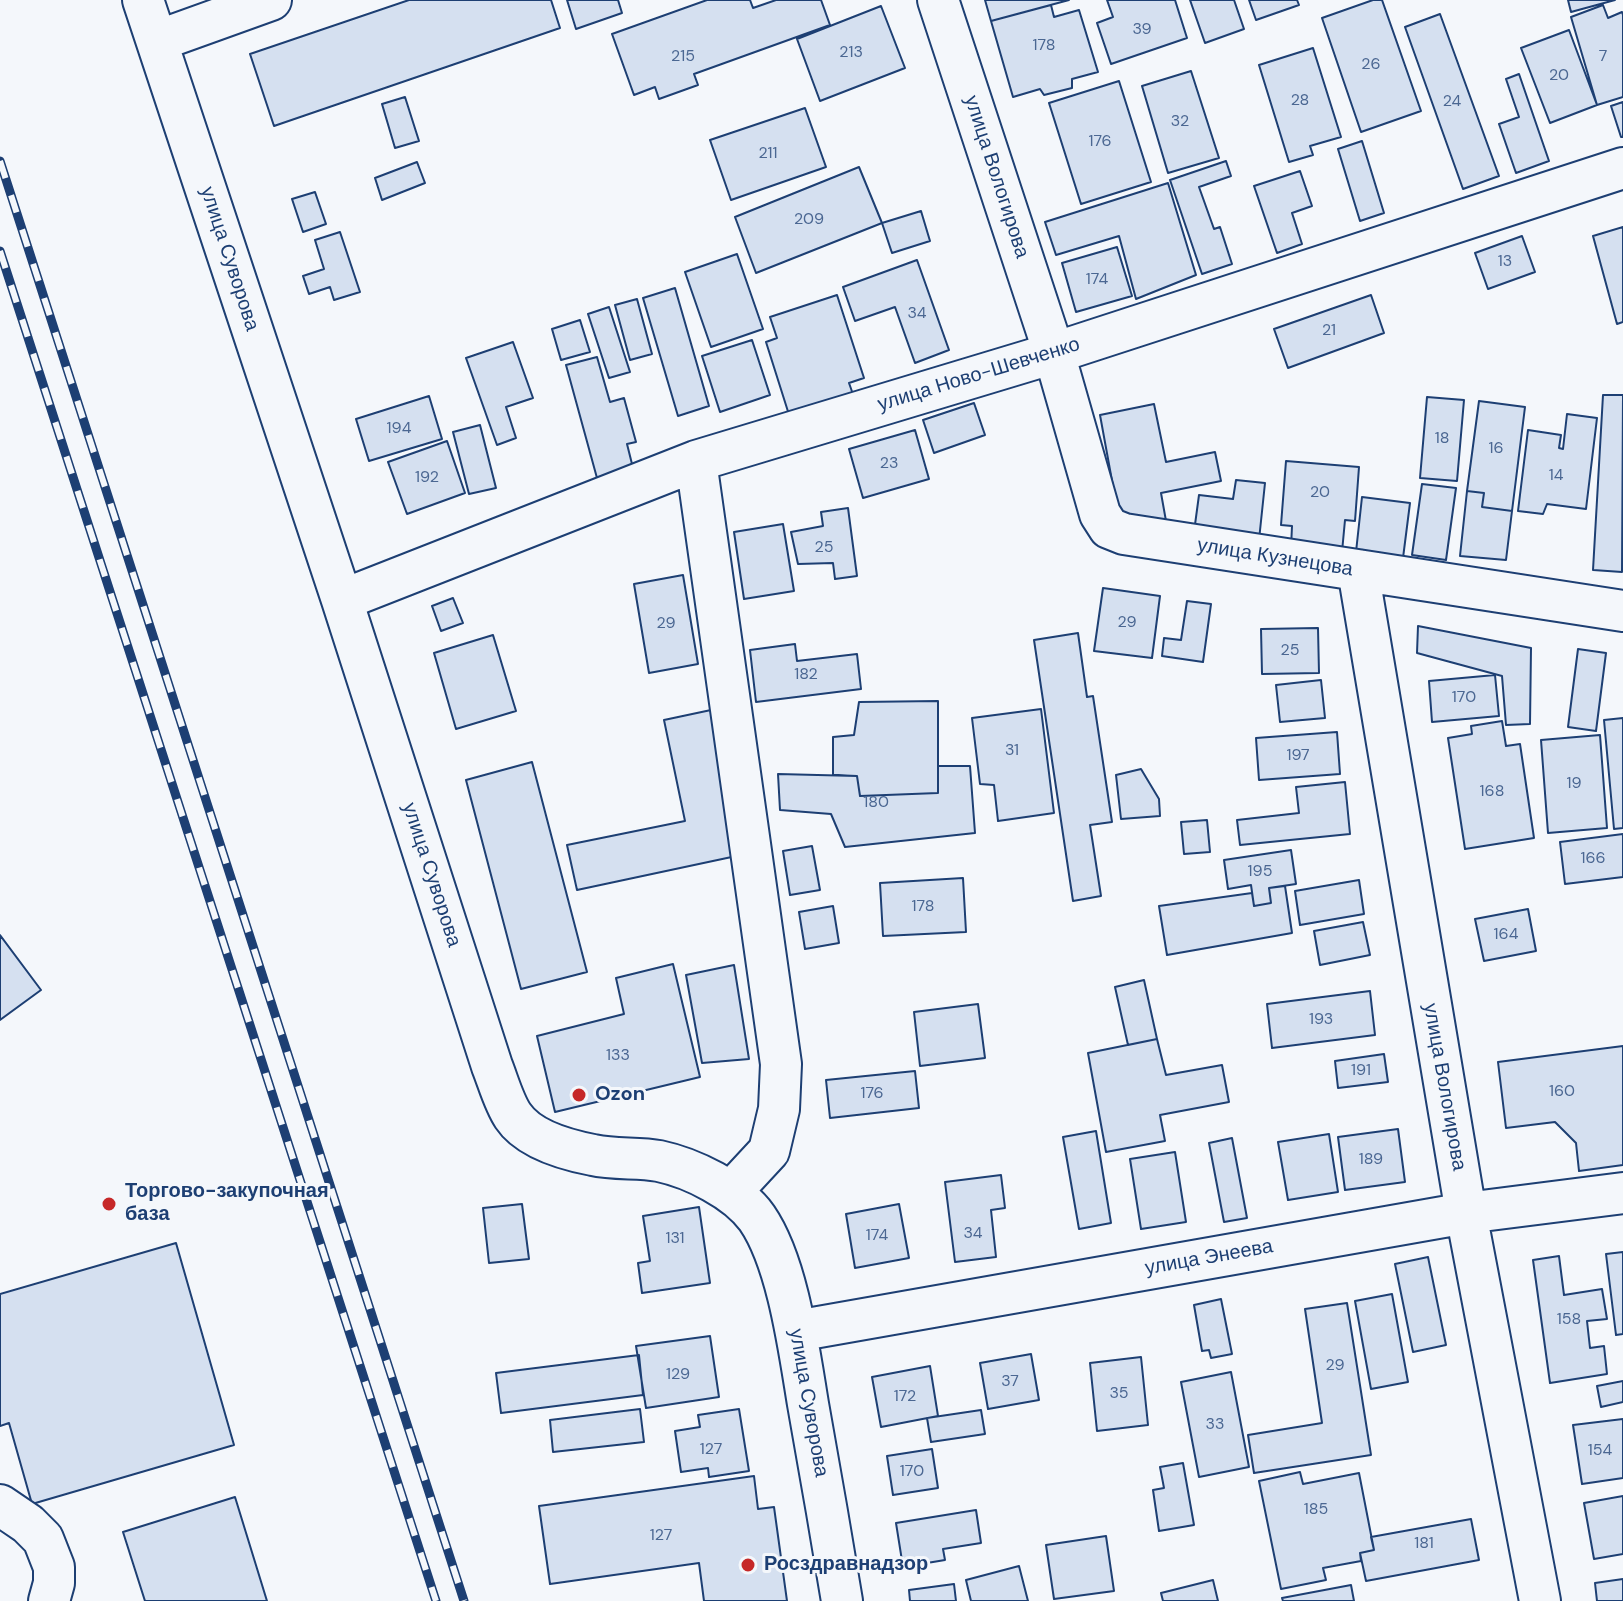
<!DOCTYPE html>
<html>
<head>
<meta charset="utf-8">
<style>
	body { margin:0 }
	canvas { display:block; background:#f4f7fb }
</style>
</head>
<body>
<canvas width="1623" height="1601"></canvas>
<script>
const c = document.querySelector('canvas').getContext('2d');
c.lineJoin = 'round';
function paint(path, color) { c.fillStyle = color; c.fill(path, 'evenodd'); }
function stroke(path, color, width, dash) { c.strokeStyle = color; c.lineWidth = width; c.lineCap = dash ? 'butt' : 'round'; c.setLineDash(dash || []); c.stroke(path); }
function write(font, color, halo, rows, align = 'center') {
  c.font = font + ' "DM Sans",sans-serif'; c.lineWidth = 6; c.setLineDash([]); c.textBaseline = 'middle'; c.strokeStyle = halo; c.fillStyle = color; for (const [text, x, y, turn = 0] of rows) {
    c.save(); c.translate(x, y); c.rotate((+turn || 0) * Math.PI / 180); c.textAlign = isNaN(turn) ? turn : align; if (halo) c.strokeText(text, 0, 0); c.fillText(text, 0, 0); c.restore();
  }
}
const building = new Path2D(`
	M409 0H551L560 28 274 126 250 54Z
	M567 0H618L622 13 576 29Z
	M707 0H750L753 8 776 0H821L830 25 694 74 698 85 659 99 655 87 634 95 612 34Z
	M985 0H1069L991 21Z
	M1107 0H1175L1187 38 1111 64 1097 23 1113 17Z
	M1190 0H1234L1244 29 1205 43Z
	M1249 0H1297L1299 5 1256 20Z
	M1373 0H1382L1421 111 1361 132 1322 18Z
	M1568 0H1615L1571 12Z
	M1051 5 1054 17 1079 10 1098 72 1072 79V88L1044 95 1040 89 1013 97 991 21Z
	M1603 5 1608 18 1622 12 1623 15V97L1597 105 1571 17Z
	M881 6 905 68 820 101 797 39Z
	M1440 14 1499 176 1463 189 1405 27Z
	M1569 30 1597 105 1550 123 1521 48Z
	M1313 48 1341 137 1310 146 1313 155 1289 162 1259 65Z
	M1191 71 1219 158 1168 173 1142 86Z
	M1519 74 1549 161 1516 173 1499 124 1519 117 1506 79Z
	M1119 81 1151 182 1081 204 1049 103Z
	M405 97 419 141 395 148 382 104Z
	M1623 102V137H1621L1611 106Z
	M805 108 826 167 731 200 710 140Z
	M1362 141 1384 213 1360 221 1338 149Z
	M1226 161 1231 176 1199 187 1214 229 1220 227 1232 264 1202 274 1170 180Z
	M417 162 425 183 382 200 375 178Z
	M859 167 882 223 756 273 735 217Z
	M1300 171 1312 206 1292 213 1302 244 1277 253 1254 186Z
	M1168 183 1196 275 1136 299 1119 236 1056 255 1045 222Z
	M315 192 326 224 303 232 292 199Z
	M921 211 930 241 892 253 882 223Z
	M1623 227V322L1617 324 1593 236Z
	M340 232 360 292 334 300 330 287 309 294 303 276 324 269 315 240Z
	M1522 236 1535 272 1488 289 1475 253Z
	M1117 247 1132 296 1076 312 1062 263Z
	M737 254 763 329 711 347 685 272Z
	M917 260 949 350 915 363 895 307 855 321 843 287Z
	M675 288 709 406 678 416 643 298Z
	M837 295 864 378 849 383 855 400 791 421 766 342 777 338 770 317Z
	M1371 295 1384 333 1288 368 1274 329Z
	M637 299 652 354 630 360 615 305Z
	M609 307 630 372 609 378 588 314Z
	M580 320 590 352 561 360 552 329Z
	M752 340 770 395 720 412 702 356Z
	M513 342 533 398 506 407 516 438 497 445 466 358Z
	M597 357 610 402 624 398 636 442 627 444 633 468 597 478 566 365Z
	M1603 395H1623L1622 572 1593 570Z
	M429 396 442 439 369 461 356 419Z
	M1427 397 1464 400 1457 481 1420 478Z
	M1479 401 1525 407 1512 511 1482 507 1484 493 1467 491Z
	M974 403 985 435 934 453 923 420Z
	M1154 404 1166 462 1215 452 1221 481 1161 493 1166 521 1121 530 1100 415Z
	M1567 414 1597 418 1586 509 1547 504 1543 514 1518 511 1528 430 1561 435 1559 448 1563 449Z
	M480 425 496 488 469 494 453 432Z
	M915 430 929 479 863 498 849 449Z
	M447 441 465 493 407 514 388 462Z
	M1286 461 1359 467 1355 521 1345 520 1342 552 1291 548 1292 526 1281 525Z
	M1236 480 1265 483 1259 540 1194 532 1199 495 1233 499Z
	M1422 484 1456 488 1446 560 1412 555Z
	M1467 491 1484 493 1482 507 1512 511 1506 560 1460 556Z
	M1362 497 1410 503 1403 558 1356 552Z
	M848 508 857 576 835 579 833 563 798 564 791 532 823 526 821 512Z
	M783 524 794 591 744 599 734 532Z
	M683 575 698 664 649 673 634 584Z
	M1103 588 1160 596 1152 658 1094 651Z
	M453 598 463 623 441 631 432 606Z
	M1187 601 1211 604 1203 662 1162 656 1164 638 1181 640Z
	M1418 626 1531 648 1530 724 1506 725 1502 676 1417 653Z
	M1318 628 1319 673 1262 674 1261 629Z
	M1078 633 1087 697 1093 696 1112 822 1090 825 1101 896 1073 901 1034 640Z
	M493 635 516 711 456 729 434 653Z
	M795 644 797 661 857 654 861 689 756 702 750 650Z
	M1578 649 1606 653 1596 731 1568 727Z
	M1495 675 1499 716 1432 722 1429 681Z
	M1321 680 1325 718 1280 722 1276 685Z
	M938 701V793L860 796 857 776 833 775V737L854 735 859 702Z
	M1041 709 1054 813 998 821 994 785 980 784 972 718Z
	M711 710 741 855 577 890 567 845 685 821 664 720Z
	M1623 718V828L1614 829 1604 720Z
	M1502 721 1506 746 1520 744 1534 838 1465 849 1448 738 1472 734 1471 726Z
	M1337 732 1340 774 1259 780 1256 738Z
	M1600 735 1607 828 1548 833 1541 740Z
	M532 762 587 972 521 989 466 780Z
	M938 766H970L975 833 845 847 831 814 780 810 778 774 857 776 860 796 938 793Z
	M1141 769 1159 799 1160 816 1121 819 1116 775Z
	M1345 782 1350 834 1240 845 1237 820 1299 813 1296 787Z
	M1207 820 1210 852 1184 854 1181 822Z
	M1623 834V877L1565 884 1560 842Z
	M812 846 820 890 790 895 783 851Z
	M1291 850 1296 884 1269 888 1271 903 1254 906 1251 885 1228 889 1224 860Z
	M963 878 966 932 883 936 880 883Z
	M1359 880 1364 914 1300 925 1295 891Z
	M1285 886 1292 933 1167 955 1159 906 1252 893 1254 906 1271 903 1269 888Z
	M833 906 839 943 805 949 799 912Z
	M1528 909 1536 951 1484 961 1475 919Z
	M1363 922 1370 955 1320 965 1314 931Z
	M0 935 41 990 0 1020Z
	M673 964 700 1077 555 1112 537 1036 624 1014 616 978Z
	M734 965 749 1059 702 1063 686 975Z
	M1144 980 1157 1039 1128 1045 1115 987Z
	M1370 991 1375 1035 1272 1048 1267 1004Z
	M978 1004 985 1058 920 1066 914 1012Z
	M1157 1039 1166 1075 1222 1065 1229 1102 1160 1115 1165 1141 1106 1152 1088 1053Z
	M1623 1046V1165L1579 1171 1576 1143 1555 1122 1506 1128 1498 1062Z
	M1384 1054 1388 1082 1338 1088 1335 1061Z
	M915 1071 919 1108 830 1118 826 1080Z
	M1398 1129 1405 1182 1345 1190 1338 1137Z
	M1096 1131 1111 1223 1079 1229 1063 1137Z
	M1329 1134 1338 1192 1288 1200 1278 1142Z
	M1232 1138 1247 1218 1224 1222 1209 1143Z
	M1175 1152 1186 1222 1141 1229 1130 1159Z
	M1001 1175 1005 1208 991 1210 996 1257 955 1262 945 1182Z
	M522 1204 529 1259 489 1263 483 1208Z
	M899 1204 909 1258 855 1268 846 1214Z
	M699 1207 710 1283 642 1293 638 1263 650 1261 643 1216Z
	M176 1243 234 1445 32 1504 9 1423 0 1426V1294Z
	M1623 1252V1334L1616 1335 1606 1254Z
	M1559 1256 1564 1295 1602 1289 1607 1319 1587 1321 1590 1348 1604 1346 1607 1374 1550 1383 1533 1260Z
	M1428 1257 1446 1345 1413 1352 1395 1264Z
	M1392 1294 1408 1382 1371 1389 1355 1301Z
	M1221 1299 1232 1354 1211 1358 1209 1350 1202 1351 1194 1305Z
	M1347 1303 1371 1455 1254 1473 1248 1435 1322 1423 1305 1309Z
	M710 1336 719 1397 646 1408 636 1346Z
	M1031 1354 1039 1400 988 1409 980 1363Z
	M639 1355 643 1395 501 1413 496 1373Z
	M1141 1357 1148 1425 1097 1431 1090 1363Z
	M930 1366 938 1416 881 1427 872 1377Z
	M1231 1372 1249 1467 1199 1477 1181 1382Z
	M1623 1381V1402L1601 1407 1597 1386Z
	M640 1409 644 1442 553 1452 550 1420Z
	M739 1409 749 1471 709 1477 708 1468 681 1472 675 1431 700 1427 698 1415Z
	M981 1410 985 1434 931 1442 927 1418Z
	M1623 1419V1478L1582 1484 1573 1425Z
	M932 1449 938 1488 893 1495 887 1456Z
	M1183 1463 1194 1525 1159 1531 1153 1490 1164 1488 1160 1467Z
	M1300 1472 1303 1484 1359 1473 1374 1550 1360 1553 1361 1561 1323 1568 1326 1580 1281 1589 1259 1481Z
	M754 1476 758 1509 774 1507 787 1601H704L699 1563 550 1584 539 1506Z
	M1623 1496V1554L1594 1559 1584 1503Z
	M235 1497 267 1601H145L123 1532Z
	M976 1510 981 1543 943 1549 945 1560 903 1567 896 1523Z
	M1471 1519 1479 1560 1366 1581 1360 1553 1374 1550 1371 1537Z
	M1106 1536 1114 1591 1054 1599 1046 1545Z
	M1019 1566 1028 1601H971L966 1580Z
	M1623 1579V1601H1597L1595 1583Z
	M1213 1580 1218 1601H1163L1161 1593Z
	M954 1584 956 1601H910L909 1590Z
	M1351 1585 1354 1601H1283L1282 1598Z`);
paint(building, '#d5e0f0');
stroke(building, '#1d3f73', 2);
const minor = new Path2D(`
	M143 0 342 600 492 1066C498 1081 504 1103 513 1116 529 1140 567 1150 593 1155 615 1160 638 1157 659 1161 692 1168 737 1190 757 1218 788 1263 799 1350 808 1404 820 1470 831 1535 842 1601
	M938 0 1054 353 1100 514 1109 528 1124 534 1623 611
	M157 41 271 0
	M696 461 781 1064 779 1109 769 1151 731 1192
	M1358 570 1466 1213 1540 1601
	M342 600 696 461 1054 353 1623 168
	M796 1331 1466 1213 1623 1193
	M0 1505 28 1524 43 1539 54 1567V1583L49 1601`);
stroke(minor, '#1d3f73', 44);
stroke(minor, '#f4f7fb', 40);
const rail = new Path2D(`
	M0 161 464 1601
	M0 251 436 1601`);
stroke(rail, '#1d3f73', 9);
stroke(rail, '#f4f7fb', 6, [18]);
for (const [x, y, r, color] of [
	[579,1095,8,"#c62828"],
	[109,1204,8,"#c62828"],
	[748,1565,8,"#c62828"]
]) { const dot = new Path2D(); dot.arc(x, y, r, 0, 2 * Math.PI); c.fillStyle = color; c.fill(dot); stroke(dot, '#f4f7fb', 3); }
write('16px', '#4b6792', null, [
	["39",1142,30],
	["178",1044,46],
	["213",851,53],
	["215",683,57],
	["7",1603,57],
	["26",1371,65],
	["20",1559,76],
	["28",1300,101],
	["24",1452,102],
	["32",1180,122],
	["176",1100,142],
	["211",768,154],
	["209",809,220],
	["13",1505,262],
	["174",1097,280],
	["34",917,314],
	["21",1329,331],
	["194",399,429],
	["18",1442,439],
	["16",1496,449],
	["23",889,464],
	["14",1556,476],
	["192",427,478],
	["20",1320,493],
	["25",824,548],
	["29",1127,623],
	["29",666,624],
	["25",1290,651],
	["182",806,675],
	["170",1464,698],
	["31",1012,751],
	["197",1298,756],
	["19",1574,784],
	["168",1492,792],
	["180",876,803],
	["166",1593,859],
	["195",1260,872],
	["178",923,907],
	["164",1506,935],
	["193",1321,1020],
	["133",618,1056],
	["191",1361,1071],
	["160",1562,1092],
	["176",872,1094],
	["189",1371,1160],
	["34",973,1234],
	["174",877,1236],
	["131",675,1239],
	["158",1569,1320],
	["29",1335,1366],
	["129",678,1375],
	["37",1010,1382],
	["35",1119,1394],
	["172",905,1397],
	["33",1215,1425],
	["127",711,1450],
	["154",1600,1451],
	["170",912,1472],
	["185",1316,1510],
	["127",661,1536],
	["181",1424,1544]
]);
write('20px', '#1d3f73', '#f4f7fb', [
	["улица Вологирова",996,177,72],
	["улица Суворова",229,259,72],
	["улица Ново-Шевченко",979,375,-17],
	["улица Кузнецова",1275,558,9],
	["улица Суворова",431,875,72],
	["улица Вологирова",1444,1087,80],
	["улица Энеева",1209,1258,-10],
	["улица Суворова",808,1403,80]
]);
write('bold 20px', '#1d3f73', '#f4f7fb', [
	["Ozon",595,1095],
	["Торгово-закупочная",125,1192],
	["база",125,1215],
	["Росздравнадзор",764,1565]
], 'left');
</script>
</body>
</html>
